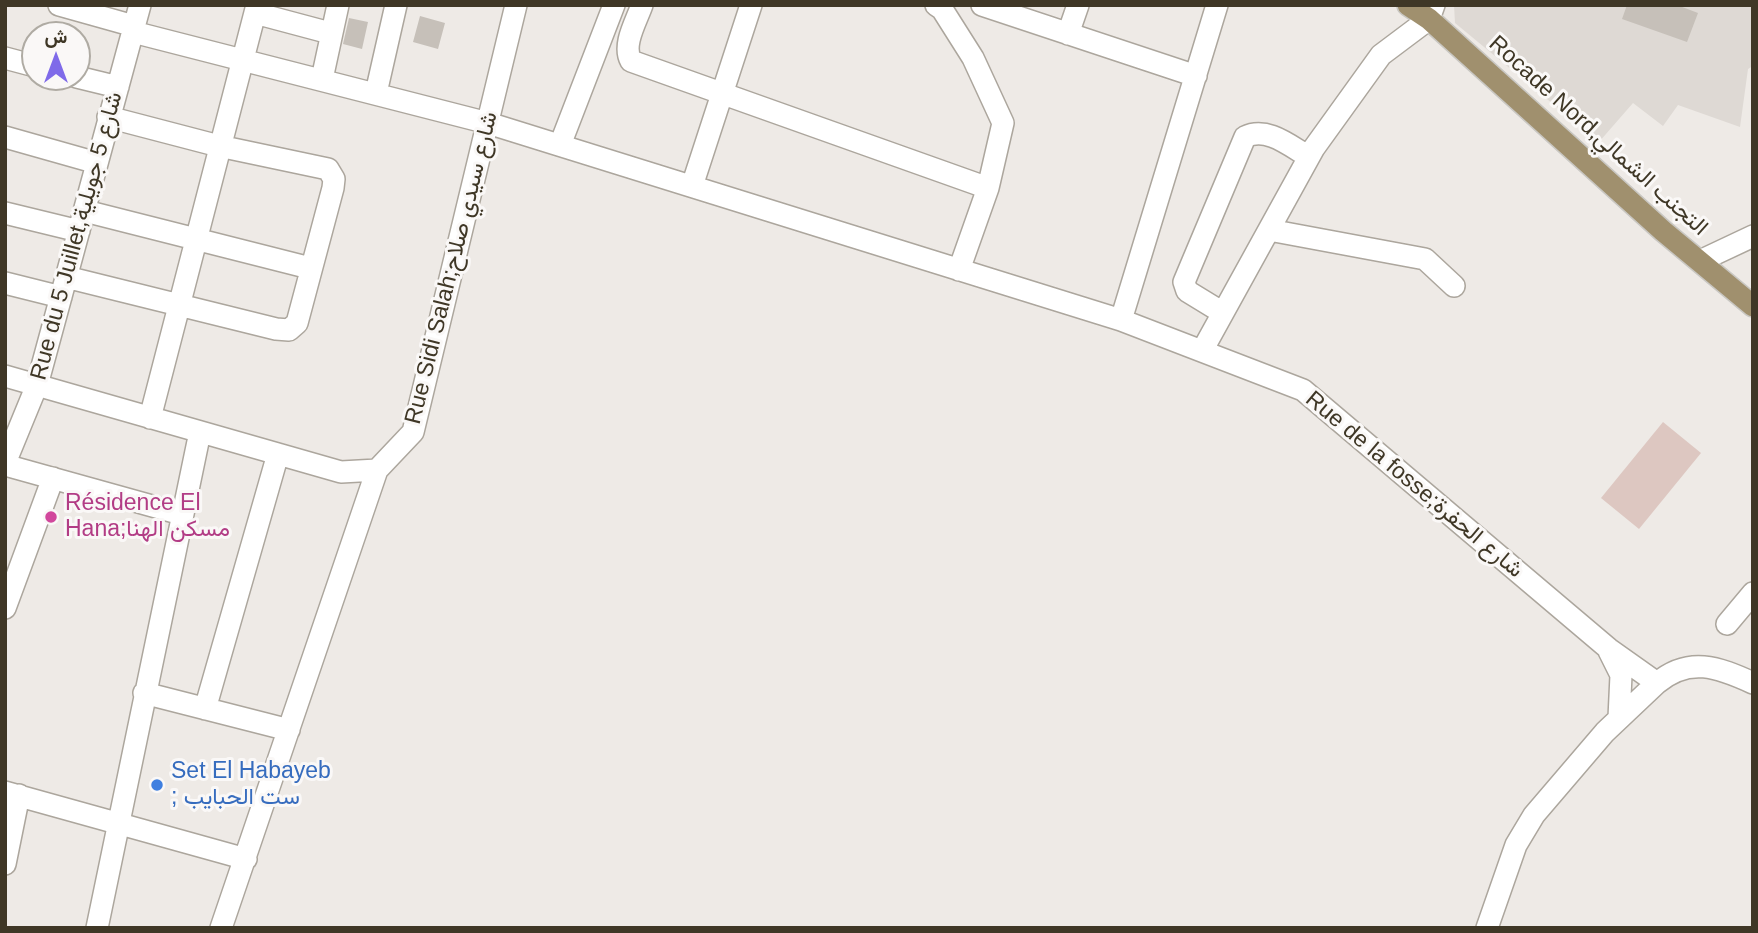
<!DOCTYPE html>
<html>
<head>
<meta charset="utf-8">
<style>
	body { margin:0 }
	#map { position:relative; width:1758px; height:933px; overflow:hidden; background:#eeeae6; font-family:Arial,Vazirmatn,sans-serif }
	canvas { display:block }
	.frame { position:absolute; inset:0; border:7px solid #3f3726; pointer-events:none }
	.north { position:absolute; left:21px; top:21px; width:70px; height:70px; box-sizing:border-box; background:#faf8f7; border:2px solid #afaba3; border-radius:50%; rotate:0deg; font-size:19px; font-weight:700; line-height:28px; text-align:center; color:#3f3726 }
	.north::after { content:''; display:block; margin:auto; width:24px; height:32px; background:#7f6ae9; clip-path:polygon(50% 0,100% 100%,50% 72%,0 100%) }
</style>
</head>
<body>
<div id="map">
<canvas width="1758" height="933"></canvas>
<div class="frame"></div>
<div class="north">ش</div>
</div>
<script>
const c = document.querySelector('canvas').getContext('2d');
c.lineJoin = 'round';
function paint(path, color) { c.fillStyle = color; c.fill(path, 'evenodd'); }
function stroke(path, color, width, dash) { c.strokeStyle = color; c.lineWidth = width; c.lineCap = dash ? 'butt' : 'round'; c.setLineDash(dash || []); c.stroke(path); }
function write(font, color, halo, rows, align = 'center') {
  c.font = font + ' Arial,Vazirmatn,sans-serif'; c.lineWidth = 6; c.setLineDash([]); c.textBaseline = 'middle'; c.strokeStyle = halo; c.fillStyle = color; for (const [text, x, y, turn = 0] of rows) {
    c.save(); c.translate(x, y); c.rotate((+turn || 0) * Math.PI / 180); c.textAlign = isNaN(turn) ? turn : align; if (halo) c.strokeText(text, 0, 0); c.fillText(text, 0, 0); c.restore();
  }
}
paint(new Path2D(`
	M1454 5H1753V66L1748 69 1740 127 1678 105 1663 126 1633 103 1599 142 1455 23Z`), '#ded9d4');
paint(new Path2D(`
	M1663 422 1701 453 1639 529 1601 498Z`), '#ddc7c1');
paint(new Path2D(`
	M1627 5H1677L1698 13 1687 42 1622 19Z
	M420 16 445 23 438 49 413 42Z
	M349 18 368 22 362 49 343 44Z`), '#c6c0b9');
const minor = new Path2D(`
	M59 5 134 26
	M642 5C636 22 622 45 631 61L988 188
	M936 5 942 9 973 58 1003 123 988 188 959 270
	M982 5 1196 76
	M1217 5 1121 320 1303 390 1609 649 1657 683C1689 656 1718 667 1753 683
	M255 13 330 33
	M133 32 488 123 1121 320
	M1068 34 1078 5
	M5 58 35 66
	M77 77 118 87
	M322 79 338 5
	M376 93 396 5
	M5 137 97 163
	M560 145 614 5
	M692 186 751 5
	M85 211 310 268
	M5 213 79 231
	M1269 230 1425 259 1454 286
	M1700 261 1753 236
	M66 277 276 329 289 330 297 323 333 188 334 179 328 169 219 146 108 117
	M5 283 61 297
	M1223 313 1187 291 1184 282 1245 137C1267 126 1290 146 1309 157
	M1202 351 1314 148 1381 55 1429 19 1434 5
	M5 376 341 472 377 470 413 432 516 5
	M150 418 257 5
	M5 463 37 385 140 5
	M5 465 181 514
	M5 608 53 478
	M1727 624 1753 593
	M1609 651 1621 675 1619 718
	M144 693 289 730
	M205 709 278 454
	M5 792 246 859
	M5 864 19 795
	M97 928 200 432
	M221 928 377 470
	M1487 928 1516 845 1534 815 1605 732 1660 680`);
const major = new Path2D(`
	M1408 5 1429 19 1663 231 1753 306`);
stroke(minor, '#aca69d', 24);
stroke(major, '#c9c7c2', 24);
stroke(minor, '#fff', 21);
stroke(major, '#a0906e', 21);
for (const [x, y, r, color] of [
	[51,517,7,"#d1479c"],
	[157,785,7,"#3f7fe0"]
]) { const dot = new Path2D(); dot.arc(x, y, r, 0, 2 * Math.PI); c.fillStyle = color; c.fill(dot); stroke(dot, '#faf8f7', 2.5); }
write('23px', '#3f3726', '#faf8f7', [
	["Rocade Nord,التجنب الشمالي",1598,136,42],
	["Rue du 5 Juillet,شارع 5 جويلية",77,236,-75],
	["Rue Sidi Salah;شارع سيدي صلاح",452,268,-76],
	["Rue de la fosse;شارع الحفرة",1414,485,40]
]);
write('23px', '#b23c85', '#faf8f7', [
	["Résidence El",65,504],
	["Hana;مسكن الهنا",65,530]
], 'left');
write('23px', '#366cbe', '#faf8f7', [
	["Set El Habayeb",171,772],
	["; ست الحبايب",171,798]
], 'left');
</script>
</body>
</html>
